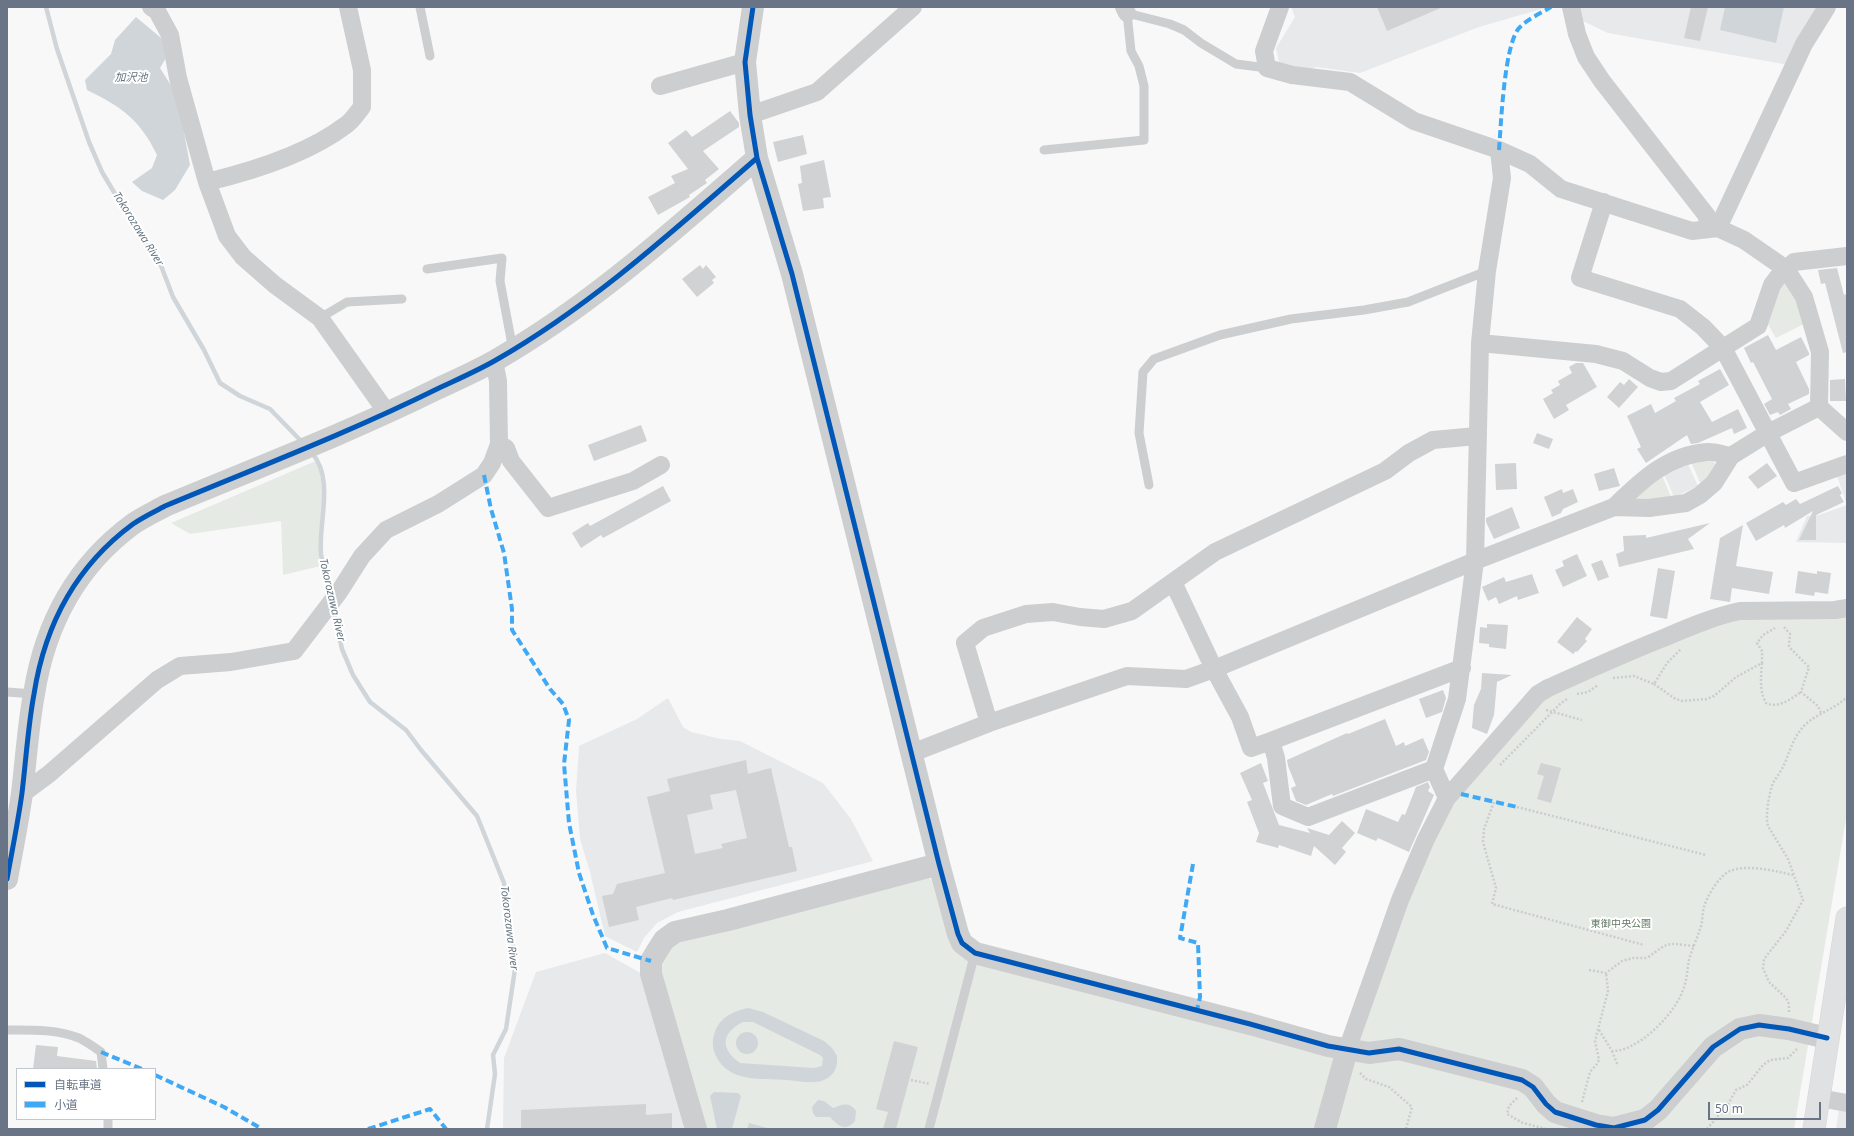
<!DOCTYPE html>
<html>
<head>
<meta charset="utf-8">
<style>
	body { margin:0 }
	#map { position:relative; width:1854px; height:1136px; overflow:hidden; background:#f8f8f8; font-family:"Noto Sans","Noto Sans JP",sans-serif }
	canvas { display:block }
	.frame { position:absolute; inset:0; border:8px solid #697586; pointer-events:none }
	.legend { position:absolute; left:16px; top:1068px; width:140px; height:52px; box-sizing:border-box; background:#fff; border:1px solid #c3c8cf; margin:0; padding:5px 7px; list-style:none; font-size:12px; color:#697586 }
	.legend li { display:flex; align-items:center; gap:8px; height:20px }
	.legend b { width:20px; border:1px solid #c3c8cf }
	.scale { position:absolute; left:1708px; top:1102px; width:113px; height:18px; box-sizing:border-box; border:2px solid #697586; border-top:0; padding-left:5px; font-size:12px; line-height:14px; white-space:nowrap; color:#697586; -webkit-text-stroke:3px #fff; paint-order:stroke }
</style>
</head>
<body>
<div id="map">
<canvas width="1854" height="1136"></canvas>
<div class="frame"></div>
<ul class="legend">
<li><b style="height:5px;background:#0057b8"></b>自転車道</li>
<li><b style="height:5px;background:#3fa9f5"></b>小道</li>
</ul>
<div class="scale">50 m</div>
</div>
<script>
const c = document.querySelector('canvas').getContext('2d');
c.lineJoin = 'round';
function paint(path, color) { c.fillStyle = color; c.fill(path, 'evenodd'); }
function stroke(path, color, width, dash) { c.strokeStyle = color; c.lineWidth = width; c.lineCap = dash ? 'butt' : 'round'; c.setLineDash(dash || []); c.stroke(path); }
function write(font, color, halo, rows, align = 'center') {
  c.font = font + ' "Noto Sans","Noto Sans JP",sans-serif'; c.lineWidth = 4; c.setLineDash([]); c.textBaseline = 'middle'; c.strokeStyle = halo; c.fillStyle = color; for (const [text, x, y, turn = 0] of rows) {
    c.save(); c.translate(x, y); c.rotate((+turn || 0) * Math.PI / 180); c.textAlign = isNaN(turn) ? turn : align; if (halo) c.strokeText(text, 0, 0); c.fillText(text, 0, 0); c.restore();
  }
}
paint(new Path2D(`
	M1291 7H1548L1479 27 1360 73 1316 67 1292 75 1280 66 1276 48 1295 17Z
	M1564 7H1822L1789 65 1608 33 1568 14Z
	M1687 462 1698 486 1674 497 1663 472Z
	M1847 469V543L1796 542 1807 516 1819 515 1847 505 1836 473Z
	M668 698 683 727 691 732 721 739 740 741 823 783 851 819 873 861 678 912 657 923 644 938 637 952 605 936 590 872 580 839 576 791 579 746 637 719Z
	M605 953 644 975 687 1129H503L504 1058 536 972Z
	M1839 1110 1847 1111V1129H1836Z`), '#e8e9ea');
paint(new Path2D(`
	M1788 283 1800 307 1806 323 1776 338 1766 321 1776 287Z
	M1704 457 1713 461 1717 466 1702 487 1690 460Z
	M318 460 325 495 321 554 325 565 283 575 281 521 190 534 171 523Z
	M1661 473 1672 499 1637 504 1631 496Z
	M1847 615V813L1794 1129H704L660 984V962L678 938 924 876 931 879 937 886 953 940 1353 1059 1387 951 1443 820 1461 794 1540 702 1553 693 1692 634 1743 619Z`), '#e6eae5');
paint(new Path2D(`
	M1725 7H1784L1776 43 1720 30Z
	M136 17 166 42V58L160 68 177 95 190 165 175 190 163 200 142 191 132 182 152 168 157 155C140 120 122 107 87 90L85 80 111 54 115 40Z
	M748 1008 763 1012 824 1041 832 1048 837 1056C838 1066 835 1074 826 1079 816 1085 798 1081 787 1080 761 1078 729 1083 716 1056 712 1048 712 1039 715 1032 720 1017 734 1011 748 1008ZM743 1022H753L820 1055 823 1058 822 1066 814 1068 740 1063C720 1049 721 1033 743 1022Z
	M736 1043a11 11 0 1 1 22 0a11 11 0 1 1-22 0Z
	M714 1092 738 1093 741 1096 732 1129H717L710 1096Z
	M818 1100 824 1101 833 1108C842 1105 849 1101 856 1111L855 1121C845 1133 838 1125 830 1117H816L813 1113 812 1107Z
	M749 1123 771 1129H747Z`), '#d0d5da');
stroke(new Path2D(`
	M46 7 57 49 89 142 102 172 136 229 160 263 173 297 204 350 220 383 240 396 270 409 303 443
	M312 453C335 480 318 522 321 554 323 567 330 579 331 593
	M333 608 342 649 353 675 370 702 406 730 421 750 477 816 504 883 512 935 515 969 506 1029 493 1055 495 1074 487 1129`), '#d0d5da', 4.5);
paint(new Path2D(`
	M1377 7H1443L1387 31Z
	M1691 7H1708L1700 41 1684 38Z
	M730 111 739 123V127L703 151 719 169 705 180 707 183 689 195 690 197 658 215 648 197 675 183 671 176 688 169 668 143 686 130 692 137Z
	M803 135 807 154 778 162 773 142Z
	M824 160 831 197 823 198 824 208 803 211 798 184 802 183 800 166Z
	M700 265 703 269 706 265 716 277 712 280 714 283 697 297 682 279Z
	M1837 268 1844 295 1847 294V352L1843 353 1825 283 1821 284 1818 270Z
	M1768 335 1776 350 1801 337 1809 353V355L1796 362 1809 389V394L1788 404 1791 409 1780 415 1778 412 1770 415 1764 404 1772 399 1753 362 1751 363 1744 348Z
	M1576 363H1583L1597 387 1566 405 1569 410 1554 419 1543 399 1553 393 1551 390 1560 385 1558 381 1572 373 1569 367Z
	M1720 369 1729 385 1700 402 1712 422 1738 409 1747 428 1734 434 1732 428 1698 443 1691 444 1687 435 1646 463 1637 449 1641 447 1627 416 1651 404 1655 413 1676 401 1674 398 1700 384 1698 381Z
	M1629 379 1638 387 1619 408 1607 397 1620 382 1624 385Z
	M1845 379 1846 401H1830V380Z
	M641 425 647 441 594 461 588 445Z
	M1537 433 1553 439 1549 449 1533 443Z
	M1516 463 1517 489 1496 490 1495 464Z
	M1767 463 1777 476 1758 489 1748 477Z
	M1614 468 1620 486 1599 491 1594 474Z
	M663 486 671 501 603 538 601 535 581 548 572 533 588 523 590 526Z
	M1838 486 1842 493 1840 495 1844 502 1816 515V540H1799L1813 511 1785 528 1784 525 1756 541 1746 523 1783 502 1786 505 1796 499 1800 504Z
	M1562 489 1563 493 1573 489 1578 502 1563 509 1561 513 1552 517 1544 497Z
	M1512 507 1520 528 1494 539 1486 522V518Z
	M1710 523 1688 539 1694 549 1619 567 1616 554 1624 551 1623 536 1646 535V538Z
	M1743 525 1736 566 1773 572 1769 594 1732 588 1730 602 1710 599 1720 538Z
	M1577 554 1587 576 1563 587 1555 570 1564 566 1562 561Z
	M1602 560 1609 577 1598 581 1591 564Z
	M1658 568 1675 571 1667 619 1650 616Z
	M1798 571 1817 574V571L1831 573 1828 594 1815 592 1814 596 1795 593Z
	M1532 574 1539 593 1518 600 1517 596 1499 604 1496 597 1488 601 1482 587 1504 577 1506 582Z
	M1577 617 1592 629 1585 639 1587 641 1577 652 1576 651 1573 654 1557 642Z
	M1487 624 1508 625 1506 649 1489 647V644L1479 643 1480 627 1487 628Z
	M1482 673 1512 675 1497 682 1494 715 1487 734 1472 728 1474 705 1481 689Z
	M1443 690 1446 698 1442 712 1426 718 1419 699Z
	M1385 719 1396 746 1404 742 1405 746 1423 738 1429 752 1426 760 1333 796 1332 794 1306 805 1296 801 1291 788 1296 786 1288 766 1287 760 1347 733 1348 734Z
	M746 760 748 774 771 768 789 847H792L797 871 673 900 672 898 636 907 639 920 609 927 602 896 613 894 617 884 665 873 647 797 670 791 667 779ZM736 790 747 838 721 844 723 848 695 854 687 815 713 809 710 795Z
	M1261 763 1268 781 1263 783 1279 825 1310 833 1307 828 1329 835 1342 821 1355 833 1342 848 1346 852 1335 865 1314 846 1311 856 1279 845 1278 848 1256 842 1259 833 1247 802 1252 800 1240 773Z
	M1541 763 1561 768 1551 803 1537 799 1544 776 1537 774Z
	M1428 782 1430 787 1428 791 1434 795 1409 852 1378 838 1376 841 1357 833 1366 809 1398 822 1402 814 1405 815 1416 787Z
	M894 1041 918 1047 896 1129H883L888 1112 876 1109Z
	M36 1045 58 1047 57 1056 96 1061 97 1069H33Z
	M646 1104V1115L672 1113V1129H521V1110Z`), '#d0d2d3');
const primary = new Path2D(`
	M1814 1129 1847 918`);
stroke(primary, '#d5d6d6', 23);
stroke(new Path2D(`
	M1784 627 1790 634 1789 646 1791 649 1809 667 1801 692 1818 706 1821 713
	M1762 663C1761 677 1759 690 1766 703 1778 709 1791 699 1801 692
	M1613 678 1634 676 1654 684 1667 663 1681 649
	M1654 684 1674 698 1681 701 1707 699 1714 696 1736 677 1762 663V651L1757 643 1763 635 1775 628
	M1577 694 1588 692 1598 685
	M1546 710 1582 720
	M1500 765 1561 703 1567 699
	M1494 802 1484 829 1483 842 1496 888 1492 904 1644 945
	M1517 807 1706 855
	M1589 970 1606 973 1622 961 1633 958H1647C1671 941 1664 943 1694 946
	M1789 1012V1004L1786 998 1769 982 1763 968 1764 959 1786 931 1803 900 1788 859 1768 826C1765 817 1769 793 1773 783 1776 778 1780 773 1783 767 1790 752 1793 736 1806 724 1818 713 1835 709 1847 697
	M1599 1030 1612 1051C1625 1051 1633 1045 1643 1039 1659 1027 1676 1009 1683 990 1687 980 1687 970 1689 960 1692 949 1697 939 1700 929 1703 922 1702 914 1704 907 1707 896 1719 876 1730 871 1748 864 1776 871 1793 875
	M1612 1051 1618 1066
	M1360 1073 1366 1079 1389 1087 1412 1107 1406 1129
	M911 1080 930 1084
	M1517 1098 1509 1106 1507 1114 1523 1123 1546 1129
	M1582 1102 1590 1072 1597 1064 1599 1060 1595 1041 1608 991 1606 973
	M1707 1129 1728 1104 1736 1090 1747 1085 1763 1065 1770 1060 1788 1058 1797 1049`), '#cbcccd', 2.5, [2, 2]);
stroke(new Path2D(`
	M420 7 430 56
	M1044 150 1144 140V86L1139 66 1131 51 1127 13 1170 24 1184 30 1201 43 1236 64 1267 68
	M427 269 502 258 500 281 513 350
	M320 318 347 302 402 299
	M1149 485 1139 433 1143 372 1154 359 1220 335 1291 319 1364 310 1408 302 1487 271
	M7 692 34 694
	M7 1030C31 1030 56 1029 79 1038 87 1042 94 1047 101 1052L103 1069
	M108 1129V1119
	M929 1129 975 953`), '#cdcecf', 9);
stroke(new Path2D(`
	M151 7 157 11 170 35 178 78 207 182 227 236 243 257 275 285 320 318 388 414
	M1124 7 1127 13
	M1280 7 1264 51 1267 68 1292 75 1350 82 1414 121 1499 150 1530 164 1561 189 1692 231 1718 228 1744 240 1786 269 1804 297 1820 352 1819 407
	M1571 7 1577 34 1586 57 1602 81 1707 216 1708 229
	M660 86 745 62
	M750 115 817 92 913 7
	M207 182C253 171 308 154 346 125 352 121 357 113 362 107V70L348 7
	M1718 228 1804 44 1827 7
	M1847 256 1794 262 1778 277 1772 285 1758 326 1723 348 1794 483 1847 464
	M1480 343 1596 354 1623 361 1650 378 1661 382 1671 381 1723 348 1703 327 1680 309 1580 278 1604 202
	M1819 407 1847 432
	M499 444 506 448 511 461 548 508 633 481 661 465
	M1614 507C1641 481 1667 455 1707 452 1714 451 1723 455 1731 456
	M989 723 965 643 983 628 1026 614 1053 612 1080 617 1104 619 1132 611 1215 552 1385 471 1409 453 1433 440 1477 436
	M1271 741 1251 748 1240 717 1214 669 1475 561 1614 507 1649 508 1686 503 1700 495 1714 483 1731 456 1768 433 1819 407
	M912 753 989 723 1127 676 1186 679 1214 669 1173 582
	M1434 769 1308 817 1282 806 1276 758 1271 741 1462 668
	M22 794 49 774 157 680 180 666 231 662 294 651 339 592 362 556 386 530 438 504 484 475 492 463 499 444 498 381 494 361
	M1447 798 1434 769 1457 699 1475 561 1480 343 1487 271 1502 178 1499 150
	M1347 1050 1400 900 1426 839 1447 798 1538 694 1548 688C1586 671 1623 654 1661 639 1687 628 1712 617 1740 611L1835 610 1847 608
	M1819 1098 1847 1103`), '#cdcecf', 18);
stroke(new Path2D(`
	M753 7 745 62 750 115 757 158 792 274 939 864 958 934 962 943 975 953 1250 1024 1328 1046 1369 1053 1399 1049 1522 1080 1533 1087 1546 1104 1555 1112 1596 1125 1614 1128 1645 1120 1658 1110 1713 1047 1740 1029 1759 1025 1789 1029 1827 1038
	M7 879C12 851 18 822 22 793 26 760 28 726 34 694 45 624 76 566 133 524 143 517 154 512 165 506 256 468 348 433 437 389 456 380 477 371 496 360 592 305 674 230 757 158
	M696 1129 651 974V961L657 951 664 940 675 932 728 920 939 864
	M1325 1129 1347 1050`), '#cdcecf', 22);
stroke(primary, '#e0e1e2', 22);
stroke(new Path2D(`
	M1499 150C1501 126 1504 42 1520 27 1528 19 1541 13 1551 7
	M484 475 491 509 504 553 512 609V630L550 689 563 704 569 720 564 764 569 823 579 873 593 915 607 948 651 961
	M1461 794 1517 807
	M1193 864 1180 938 1198 943 1200 997 1197 1010
	M101 1052 142 1069
	M155 1075 224 1107 262 1129
	M368 1129 430 1109 446 1129`), '#3fa9f5', 4, [8, 4]);
stroke(new Path2D(`
	M753 7 745 62 750 115 757 158 792 274 939 864 958 934 962 943 975 953 1250 1024 1328 1046 1369 1053 1399 1049 1522 1080 1533 1087 1546 1104 1555 1112 1596 1125 1614 1128 1645 1120 1658 1110 1713 1047 1740 1029 1759 1025 1789 1029 1827 1038
	M7 879C12 851 18 822 22 793 26 760 28 726 34 694 45 624 76 566 133 524 143 517 154 512 165 506 256 468 348 433 437 389 456 380 477 371 496 360 592 305 674 230 757 158`), '#0057b8', 5);
write('10px', '#657964', '#fff', [
	["東御中央公園",1621,924]
]);
write('italic 11px', '#657682', '#fff', [
	["加沢池",131,78],
	["Tokorozawa River",138,229,58],
	["Tokorozawa River",332,600,77],
	["Tokorozawa River",509,928,83]
]);
</script>
</body>
</html>
